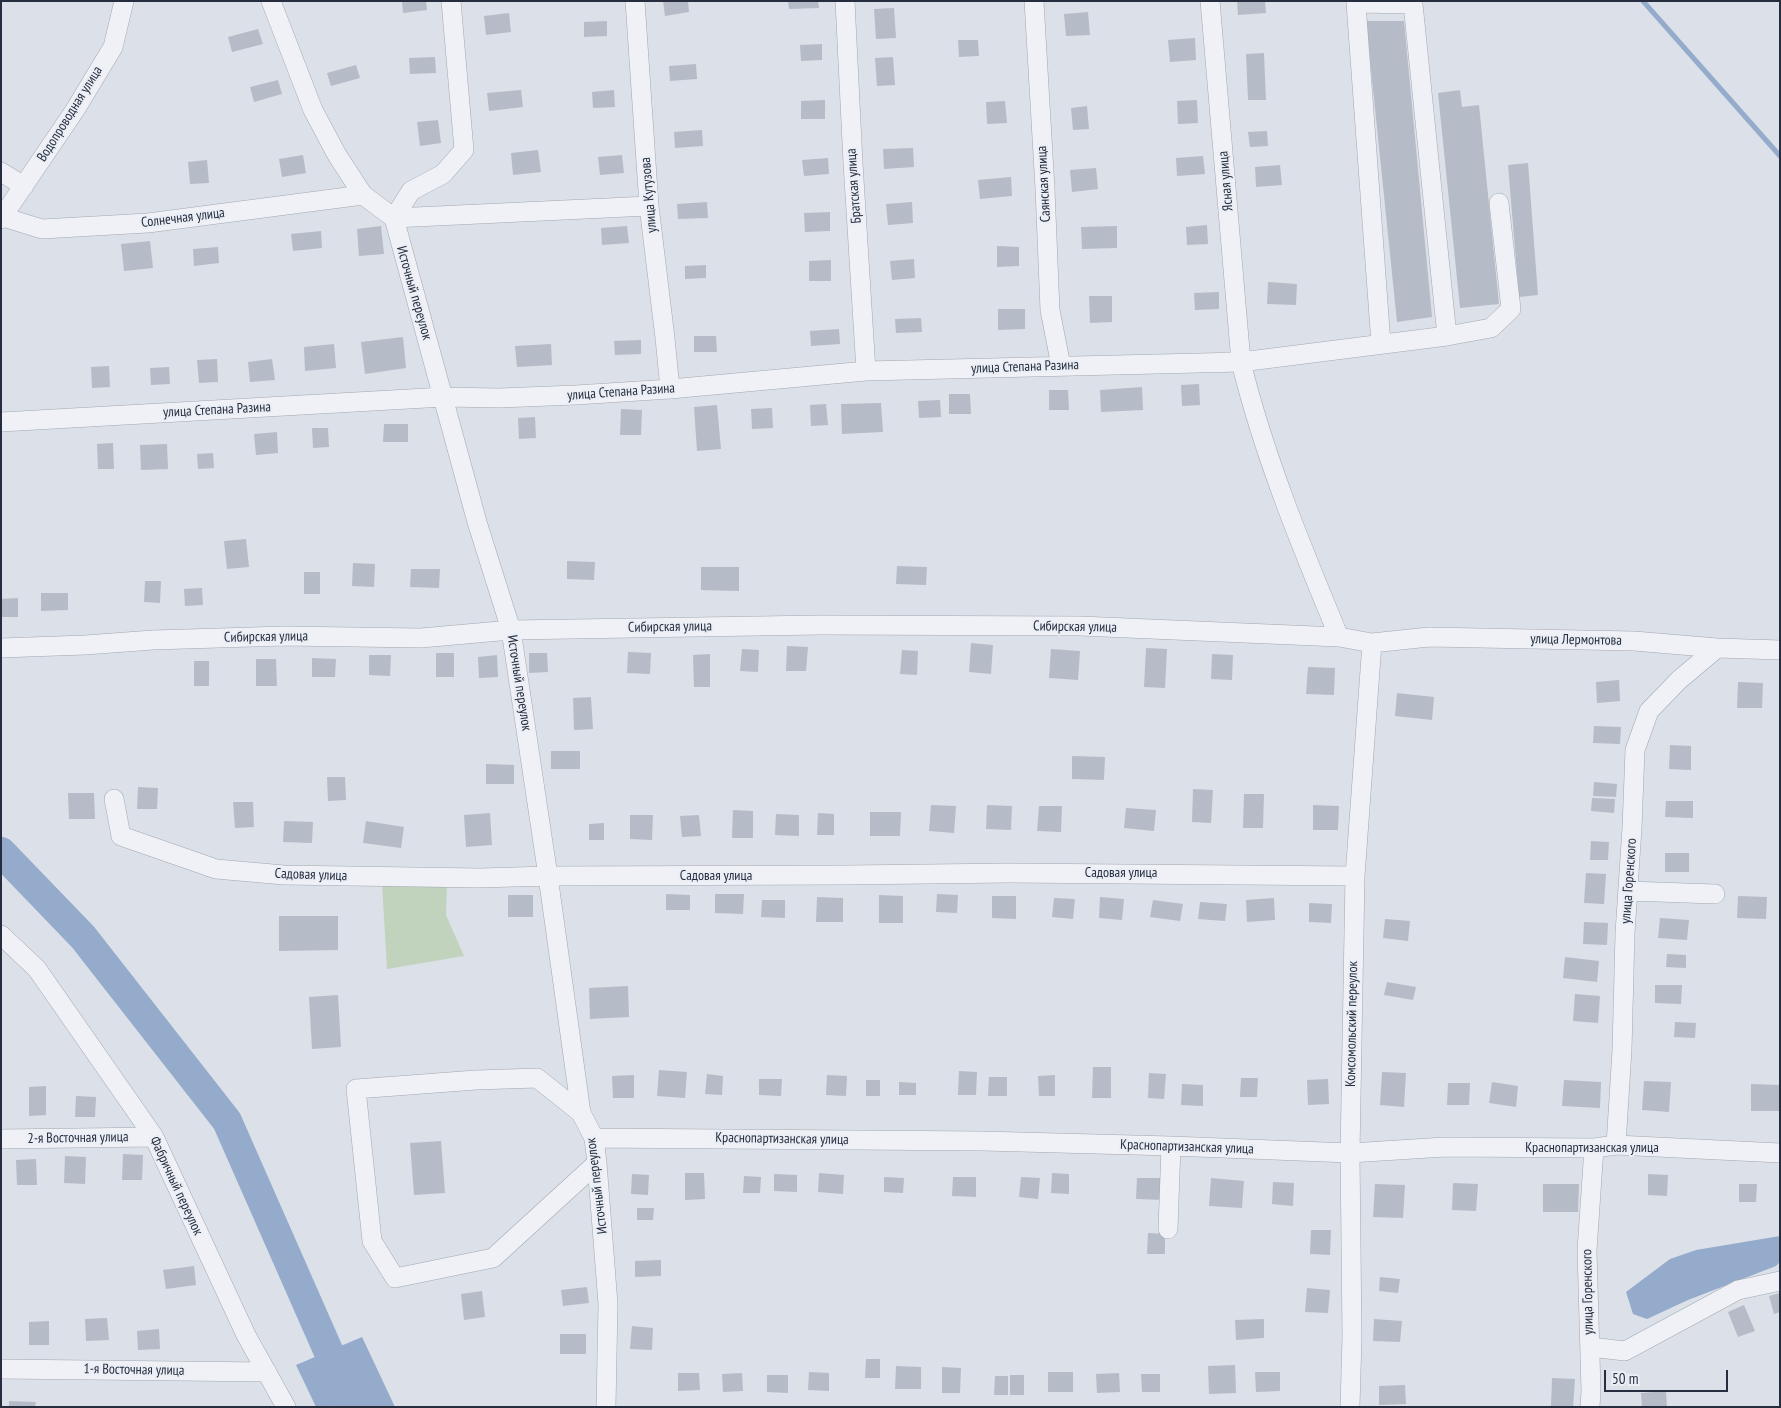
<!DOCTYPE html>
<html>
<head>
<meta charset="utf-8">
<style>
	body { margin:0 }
	#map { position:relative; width:1781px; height:1408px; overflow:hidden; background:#dce0e8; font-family:"PT Sans Narrow",sans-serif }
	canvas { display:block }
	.frame { position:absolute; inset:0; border:2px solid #252d3f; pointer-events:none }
	.scale { position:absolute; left:1604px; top:1370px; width:124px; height:22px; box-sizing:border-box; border:2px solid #252d3f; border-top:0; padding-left:6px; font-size:15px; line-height:18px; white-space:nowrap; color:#252d3f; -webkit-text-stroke:4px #ebeff5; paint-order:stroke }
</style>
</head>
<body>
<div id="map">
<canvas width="1781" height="1408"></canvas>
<div class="frame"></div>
<div class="scale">50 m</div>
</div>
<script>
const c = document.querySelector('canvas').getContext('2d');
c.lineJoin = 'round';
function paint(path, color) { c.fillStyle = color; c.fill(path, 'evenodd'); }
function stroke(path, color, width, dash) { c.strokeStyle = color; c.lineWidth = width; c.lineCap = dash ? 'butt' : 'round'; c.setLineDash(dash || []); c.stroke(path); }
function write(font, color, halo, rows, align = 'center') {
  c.font = font + ' "PT Sans Narrow",sans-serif'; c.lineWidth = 4; c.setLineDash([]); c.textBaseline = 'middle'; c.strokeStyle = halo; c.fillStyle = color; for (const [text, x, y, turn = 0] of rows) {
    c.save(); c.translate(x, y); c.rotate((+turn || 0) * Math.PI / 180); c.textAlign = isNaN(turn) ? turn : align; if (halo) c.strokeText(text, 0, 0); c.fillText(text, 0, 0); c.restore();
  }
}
paint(new Path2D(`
	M447 882 446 915 464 956 387 969 382 883Z`), '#c1d2bd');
paint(new Path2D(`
	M1780 1236V1262L1776 1266 1688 1300 1647 1319 1633 1314 1626 1292 1670 1259 1696 1250Z
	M362 1337 395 1407H316L296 1365Z`), '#94abcb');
stroke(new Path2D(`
	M1643 1 1780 156`), '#94abcb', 5);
stroke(new Path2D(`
	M1 852 83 937 227 1121 353 1407`), '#94abcb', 30);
paint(new Path2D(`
	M402 1H426L427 10 403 13Z
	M663 1H688L689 12 665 16Z
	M788 1H818L819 8 789 9Z
	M1237 1H1265L1266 13 1238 15Z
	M894 8 896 38 876 39 874 9Z
	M1088 12 1090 35 1066 36 1064 14Z
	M509 13 511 32 486 35 484 16Z
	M607 21V36L584 37V22Z
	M1366 21H1404L1432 317 1397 322Z
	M258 29 263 44 232 52 228 37Z
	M1195 38 1196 60 1170 62 1168 40Z
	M958 40H978L979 56 959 57Z
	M822 44V60L801 61 800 45Z
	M1264 53 1266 100H1248L1246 54Z
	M435 57 436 73 410 74 409 58Z
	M893 57 895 85 877 86 875 58Z
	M696 64 697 79 670 81 669 66Z
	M356 65 360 78 331 86 327 73Z
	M278 80 282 94 254 102 250 87Z
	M521 90 523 107 489 111 487 93Z
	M614 90 615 107 593 108 592 92Z
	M1460 90 1462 107 1479 105 1499 304 1460 308 1438 93Z
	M825 100V119H801V101Z
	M1197 100 1198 123 1178 124 1177 101Z
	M1005 101 1007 123 987 124 986 102Z
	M1087 106 1089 129 1073 130 1071 108Z
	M438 120 441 143 420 146 417 122Z
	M702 130 703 146 675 148 674 132Z
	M1267 131 1268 146 1250 147 1248 132Z
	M913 148 914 167 884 169 883 149Z
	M538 150 541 172 513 175 511 153Z
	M303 155 306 173 282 177 279 159Z
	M622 155 624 173 600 175 598 157Z
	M1203 156 1205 174 1177 176 1176 158Z
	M828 158 829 174 804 176 802 160Z
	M207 160 209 183 190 184 188 162Z
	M1528 163 1538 295 1519 297 1508 165Z
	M1280 165 1282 185 1256 187 1255 167Z
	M1096 168 1098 189 1072 192 1070 170Z
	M1011 177 1012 196 980 199 978 180Z
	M707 202 708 218 678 219 677 204Z
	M912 202 913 223 888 225 886 204Z
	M830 212V231L805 232 804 213Z
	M1207 225 1208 244 1187 245 1186 227Z
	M381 226 384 254 359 256 357 229Z
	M627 226 629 243 602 245 601 228Z
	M1117 226V248L1082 249 1081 227Z
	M321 231 322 248 293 251 291 234Z
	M150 241 153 268 124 271 121 244Z
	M997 246 1019 247V266L997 267Z
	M218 247 219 263 194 266 193 249Z
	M914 259 915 278 892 280 890 261Z
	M831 260V281H809V261Z
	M706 265V278L685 279V266Z
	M1268 282 1297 284 1296 305 1267 304Z
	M1219 292V309L1195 310 1194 293Z
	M1089 296H1112V322L1090 323Z
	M998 309H1025V329L998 330Z
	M921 318 922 332 896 333 895 319Z
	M839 329 840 344 811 346 810 331Z
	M694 336H716L717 352H694Z
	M403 337 406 368 365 374 361 342Z
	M641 340V354L615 355 614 341Z
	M334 344 336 368 305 371 304 347Z
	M551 344 552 365 517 367 515 346Z
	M217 359 218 382 199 383 197 360Z
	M272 359 275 380 250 382 248 362Z
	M109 366 110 387 92 388 91 367Z
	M169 367 170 384 151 385 150 368Z
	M1199 384 1200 405 1182 406 1181 385Z
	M1142 387 1143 410 1101 412 1100 390Z
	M1049 390H1068L1069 410H1049Z
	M949 394H970L971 414H949Z
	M940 400 941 417 919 418 918 401Z
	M881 403 883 432 842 434 841 404Z
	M826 404 828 425 811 426 810 405Z
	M717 405 721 449 697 451 694 407Z
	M772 408 773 428 752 429 751 409Z
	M621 409 642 410 641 435H620Z
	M535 417 536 438 519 439 518 418Z
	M384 424H408V442H383Z
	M312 428H328L329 447 313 448Z
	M277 432 278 453 256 455 254 434Z
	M113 443 114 469H98L97 444Z
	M167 444 168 469 141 470 140 445Z
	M213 453 214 468 198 469 197 454Z
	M246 539 249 567 227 569 224 541Z
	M567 561 595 562 594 580 567 579Z
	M353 563 375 564 374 587 352 586Z
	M897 566 927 567 926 585 896 584Z
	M701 567H739V591L701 590Z
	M411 569H440L439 588 410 587Z
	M304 572H320V594H304Z
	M145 581H161L160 603 144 602Z
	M202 588 203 605 185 606 184 589Z
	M41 593H68V610L41 611Z
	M18 598V617H1V599Z
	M971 643 993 645 991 674 969 672Z
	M787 646 808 647 806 671H786Z
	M1146 648 1167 649 1165 688 1144 687Z
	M742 649 759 650 758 672 740 671Z
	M1051 649 1080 651 1078 680 1049 678Z
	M902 650 918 651 917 675 900 674Z
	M628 652 651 653 650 674 627 673Z
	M436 653H454V677H436Z
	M529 653H547L548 672 529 673Z
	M710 654V687H694L693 655Z
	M1212 654 1233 655 1232 680 1211 679Z
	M369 655H391L390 676 369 675Z
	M497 655 498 677 479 678 478 657Z
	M312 658 336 659 335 677H312Z
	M256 659H276L277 686H256Z
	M194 661H209V686H194Z
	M1308 667 1335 668 1334 695 1306 694Z
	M1619 680 1620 701 1597 703 1596 682Z
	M1738 682 1763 683 1762 708H1737Z
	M1397 693 1434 697 1432 720 1395 716Z
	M591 697 593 729 574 730 573 698Z
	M1594 726 1621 727 1620 744 1593 743Z
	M1670 745 1691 746V770L1669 769Z
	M551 751H580V769H551Z
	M1072 756 1105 757 1104 780 1072 779Z
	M486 764 514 765V784H486Z
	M327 777H345L346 800 328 801Z
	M1594 782 1617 784 1616 797 1593 796Z
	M138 787 158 788 157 809H137Z
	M1193 789 1213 790 1211 823 1192 822Z
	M68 793H94L95 819H69Z
	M1244 794H1264L1263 828H1243Z
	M1592 798 1615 799 1614 813 1591 811Z
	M1666 801H1693V818L1665 817Z
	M233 802H253L254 827 235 828Z
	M931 805 956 806 954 833 929 831Z
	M987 805 1012 806 1011 830 986 829Z
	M1313 805 1339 806 1338 830H1313Z
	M1039 806H1062L1061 832 1037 831Z
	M1126 808 1156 810 1154 831 1124 828Z
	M733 810 753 811V838H732Z
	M870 812H901L900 836H870Z
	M490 813 492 845 466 847 464 815Z
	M818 813 834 814V835H817Z
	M776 814 799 815V836L775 835Z
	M630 815H653L652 840 630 839Z
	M699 815 701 836 682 837 680 816Z
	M284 821 313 822 312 843 283 842Z
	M366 821 404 827 401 848 363 843Z
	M604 823V840H589V824Z
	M1591 841 1609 842 1608 860H1590Z
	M1665 853H1689V872H1665Z
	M1586 873 1606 874 1604 904 1584 903Z
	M666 894 690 895V910H666Z
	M715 894H744L743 914 715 913Z
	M937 894 958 895 957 913 936 912Z
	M508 895H533V917H508Z
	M879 895 903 896V923H879Z
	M992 896H1016V919L992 918Z
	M1738 896 1767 897 1766 919 1737 918Z
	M817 897 843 898V922H816Z
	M1100 897 1124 899 1122 920 1099 918Z
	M1054 898 1075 899 1073 919 1052 917Z
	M1274 898 1275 920 1247 922 1246 900Z
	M762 900H785V918L761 917Z
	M1153 900 1183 904 1180 921 1150 917Z
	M1200 902 1227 904 1225 921 1198 919Z
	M1309 903 1332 904 1331 923 1309 922Z
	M279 916H338V950L279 951Z
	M1660 918 1689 920 1687 940 1658 938Z
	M1385 919 1410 921 1408 941 1383 938Z
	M1584 922 1608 923 1607 945 1583 944Z
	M1667 954 1686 955V968L1666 967Z
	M1565 957 1599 961 1597 982 1563 978Z
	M1387 982 1416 987 1413 1000 1384 995Z
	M1655 985H1682L1681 1004 1655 1003Z
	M628 986 629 1017 590 1019 589 988Z
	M1575 994 1600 996 1598 1023 1573 1021Z
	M338 995 341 1047 312 1049 309 997Z
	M1675 1022 1696 1023 1695 1038 1674 1037Z
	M1093 1067H1111V1098H1092Z
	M659 1070 687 1072 685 1098 657 1096Z
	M959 1071 977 1072 976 1095H958Z
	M1382 1072 1406 1073 1404 1107 1380 1105Z
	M1149 1073 1166 1074 1164 1099 1148 1098Z
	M707 1074 723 1076 722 1095 705 1094Z
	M634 1075V1098H613L612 1076Z
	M827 1075 847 1076 846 1096 826 1095Z
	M1055 1075V1096H1039L1038 1076Z
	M989 1077H1007V1096H988Z
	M1241 1078H1258L1257 1097H1240Z
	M759 1079H782L781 1096 759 1095Z
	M1328 1079 1329 1104 1308 1105 1307 1080Z
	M866 1080H880V1096H866Z
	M1564 1080 1601 1082 1600 1108 1562 1106Z
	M1644 1081 1671 1082 1669 1112 1642 1110Z
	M899 1082 916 1083V1095H899Z
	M1492 1082 1518 1086 1516 1107 1489 1103Z
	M1448 1083H1470L1469 1105H1447Z
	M1182 1084 1203 1085V1106L1181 1105Z
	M1751 1084 1779 1085V1111H1751Z
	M46 1086V1115L29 1116V1087Z
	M76 1096 96 1097 95 1117H75Z
	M441 1141 445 1193 414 1195 410 1143Z
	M123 1154 143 1155 142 1180H122Z
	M65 1156 86 1157 85 1184 64 1183Z
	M36 1159 37 1185H17L16 1160Z
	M685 1173H704L705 1199 685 1200Z
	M819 1173 844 1175 843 1194 818 1192Z
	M1052 1173 1069 1174V1194L1051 1193Z
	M632 1174 649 1175 648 1195 631 1194Z
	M774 1174 797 1175V1192L774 1191Z
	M1648 1174 1668 1175 1667 1196 1648 1195Z
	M744 1176 761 1177 760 1193H743Z
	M884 1177 904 1178 903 1193 884 1192Z
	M953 1177H976V1197L952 1196Z
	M1021 1177 1040 1178 1038 1199 1019 1197Z
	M1137 1178H1165V1200L1136 1199Z
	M1211 1178 1244 1181 1242 1208 1209 1206Z
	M1273 1182 1294 1183 1293 1206 1272 1204Z
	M1453 1183 1478 1184 1476 1211 1452 1210Z
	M1375 1184 1405 1185 1403 1218 1373 1217Z
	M1543 1184H1579L1578 1212H1543Z
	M1739 1184H1757L1756 1202H1739Z
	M637 1208H654L653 1220H637Z
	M1311 1230H1331L1330 1255 1310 1254Z
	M1148 1233 1165 1234V1254H1147Z
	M661 1260V1276L635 1277V1261Z
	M194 1266 196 1285 166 1289 163 1270Z
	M1380 1277 1400 1279 1398 1293 1379 1291Z
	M587 1287 589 1303 563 1306 561 1290Z
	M1307 1288 1330 1290 1328 1313 1305 1312Z
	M482 1291 485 1317 464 1320 461 1294Z
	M1780 1293V1312L1774 1314 1769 1296Z
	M1744 1305 1755 1331 1738 1337 1728 1312Z
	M107 1318 109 1340 86 1341 85 1319Z
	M1264 1319V1338L1236 1340 1235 1320Z
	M1374 1319 1402 1321 1400 1342 1373 1341Z
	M49 1321V1345H29V1322Z
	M632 1326 653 1328 652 1350 630 1349Z
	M159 1329 160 1349 138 1350 137 1331Z
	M560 1334H586V1354H560Z
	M866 1359H880V1378H865Z
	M1235 1365 1236 1393 1209 1394 1208 1366Z
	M896 1366 921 1367V1389H895Z
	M942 1367 961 1368 960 1393H942Z
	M809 1372 829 1373V1391L808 1390Z
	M1048 1372H1073V1392H1048Z
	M1255 1372H1280V1391L1256 1392Z
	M678 1373H699L700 1390 678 1391Z
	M742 1373 743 1391 723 1392 722 1374Z
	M1119 1373 1120 1392 1097 1393 1096 1374Z
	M1141 1374H1160V1392H1142Z
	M767 1375H788V1393L767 1392Z
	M1010 1375H1024V1395H1010Z
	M995 1376H1008V1395H994Z
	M1552 1378 1575 1379 1573 1407 1551 1406Z
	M1405 1385 1406 1404 1379 1405V1386Z
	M1666 1391 1667 1407H1642L1641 1393Z
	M9 1401 36 1402 35 1407H9Z`), '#b6bbc8');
const minor = new Path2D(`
	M271 1 313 110 337 155 363 195 394 218
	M451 1 464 150 443 174 411 191 394 218 477 522 511 630 548 876 581 1113 594 1138 597 1163 608 1304 606 1407
	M635 1 649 206 665 338 670 389
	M845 1 853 163 866 371
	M1034 1 1045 189 1050 310 1061 366
	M1210 1 1241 362C1264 456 1302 548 1339 637L1372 643 1429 637 1634 641 1717 648 1780 650
	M1 172 24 186
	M3 217 42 229 148 223 363 195
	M394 218 649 206
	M1 219 75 110 113 47 124 1
	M1381 344 1356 3 1413 4 1447 336
	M1 422 444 397 499 398 576 395 670 389 866 371 1241 362 1447 336 1491 328 1511 309 1499 203
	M1 648 85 645 153 640 285 636 421 638 511 630 820 625 1080 626 1339 637
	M114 799 121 836 216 869 284 875 480 878 548 876 847 875 1009 873 1355 876
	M1628 891 1715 894
	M1 935 37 969 154 1137 246 1335 286 1407
	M581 1113 537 1078 476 1080 356 1089 372 1241 395 1278 493 1258 597 1163
	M594 1138 983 1141 1171 1146 1350 1153 1445 1147 1594 1148 1616 1145 1780 1153
	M1 1139 154 1137
	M1616 1145 1622 1050 1625 933 1632 828 1635 750 1649 711 1679 680 1717 648
	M1168 1229 1171 1146
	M1590 1347 1625 1351 1738 1290 1780 1281
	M1 1369 267 1372
	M1350 1407 1352 1337 1350 1153 1355 876 1372 643
	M1590 1407 1591 1391 1587 1250 1594 1148`);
stroke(minor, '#a1a7b2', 20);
stroke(minor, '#eff1f6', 19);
write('14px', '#252d3f', '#ebeff5', [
	["Водопроводная улица",70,114,-58],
	["Ясная улица",1226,181,-95],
	["Саянская улица",1044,184,-93],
	["Братская улица",854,186,-94],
	["улица Кутузова",649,195,-95],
	["Солнечная улица",183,218,-7],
	["Источный переулок",414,293,74],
	["улица Степана Разина",1025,367,-2],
	["улица Степана Разина",621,392,-4],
	["улица Степана Разина",217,410,-3],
	["Сибирская улица",670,627,-1],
	["Сибирская улица",1075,627,1],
	["Сибирская улица",266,637,-1],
	["улица Лермонтова",1576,640,1],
	["Источный переулок",519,683,81],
	["Садовая улица",1121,873],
	["Садовая улица",311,875,2],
	["Садовая улица",716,876],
	["улица Горенского",1629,881,-86],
	["Комсомольский переулок",1352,1024,-89],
	["2-я Восточная улица",78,1138,-1],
	["Краснопартизанская улица",782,1139,1],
	["Краснопартизанская улица",1187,1147,2],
	["Краснопартизанская улица",1592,1148],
	["Фабричный переулок",176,1186,65],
	["Источный переулок",597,1186,-97],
	["улица Горенского",1588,1292,-91],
	["1-я Восточная улица",134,1370,1]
]);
</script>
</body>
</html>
